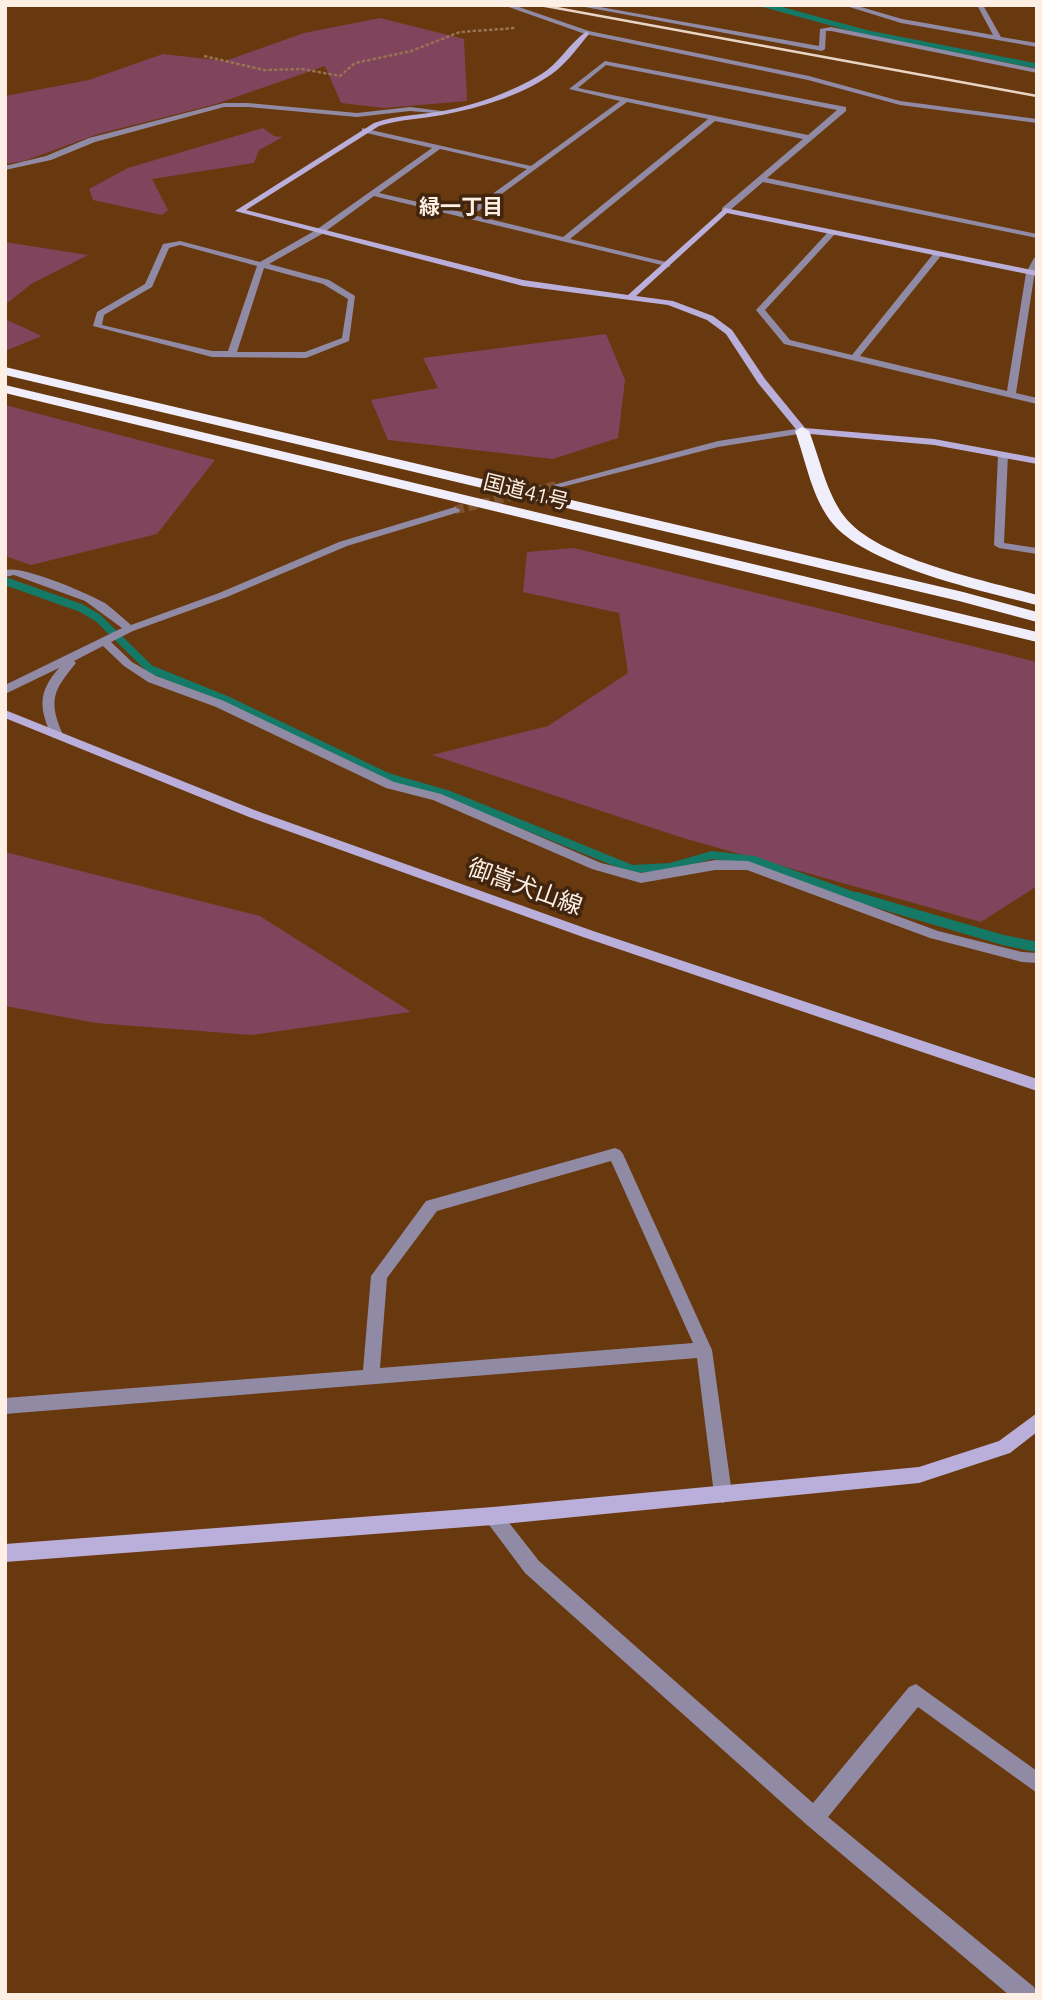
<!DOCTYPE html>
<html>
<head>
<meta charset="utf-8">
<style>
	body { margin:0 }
	#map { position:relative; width:1042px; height:2000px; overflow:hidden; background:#68380e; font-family:Ubuntu,sans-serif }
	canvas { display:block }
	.frame { position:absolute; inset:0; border:7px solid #feefe4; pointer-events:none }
</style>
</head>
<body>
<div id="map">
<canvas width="1042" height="2000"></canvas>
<div class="frame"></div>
</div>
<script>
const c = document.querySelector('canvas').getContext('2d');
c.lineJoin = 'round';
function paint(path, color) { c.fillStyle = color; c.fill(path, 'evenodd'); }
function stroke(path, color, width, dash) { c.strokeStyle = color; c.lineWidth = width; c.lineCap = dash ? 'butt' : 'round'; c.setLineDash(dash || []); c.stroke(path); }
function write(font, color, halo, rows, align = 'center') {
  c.font = font + ' Ubuntu,"Noto Sans JP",sans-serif'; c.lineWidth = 7; c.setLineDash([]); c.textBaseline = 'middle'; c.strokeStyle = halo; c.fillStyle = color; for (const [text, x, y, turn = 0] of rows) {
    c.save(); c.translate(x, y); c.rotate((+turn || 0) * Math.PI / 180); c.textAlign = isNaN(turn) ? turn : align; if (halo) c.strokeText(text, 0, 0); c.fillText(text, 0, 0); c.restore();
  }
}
paint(new Path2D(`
	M380 18 464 39 467 101 384 108 341 103 325 66 216 104 98 134 24 161 5 164V96L89 80 163 54 225 61 304 33Z
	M263 128 274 136 283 137 259 150 254 163 152 179 168 210 162 215 93 200 89 189 128 168Z
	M5 242 88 255 31 284 5 305Z
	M5 319 42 336 5 351Z
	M606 334 625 380 618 438 553 459 388 440 371 400 438 388 423 358Z
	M5 405 215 460 157 534 31 565 5 556Z
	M574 548 1037 662V886L981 922 683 838 432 755 548 726 628 673 619 613 523 592 527 552Z
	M5 852 260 916 411 1012 252 1035 96 1023 5 1006Z`), '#80455c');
stroke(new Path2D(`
	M765 5 868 33 1037 66`), '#147967', 5);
stroke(new Path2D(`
	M5 581 81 608 98 618 150 669 229 701 388 777 447 794 632 869 670 867 712 855 754 860 862 899`), '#147967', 8);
stroke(new Path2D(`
	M857 897 1003 940 1037 947`), '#147967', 10);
stroke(new Path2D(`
	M455 510 558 485`), '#7e532e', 9, [9, 4.5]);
stroke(new Path2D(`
	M204 56 264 70 302 69 340 76 355 63 411 51 460 32 516 28`), '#987252', 2.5, [3.5, 2]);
paint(new Path2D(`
	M574 5H589L819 46 820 29 831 27 1037 69V73L831 31H826L825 49 822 51Z`), '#908aa5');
paint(new Path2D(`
	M503 5H513L589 31 809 76 900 101 1037 119V123L900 105 808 80 585 34Z
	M843 5H854L902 19 993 35 977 5H983L1001 37 1037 43V47L901 23Z
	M605 61 846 107V111L767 178 1037 234V238L763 182 728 212H722V208L803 139 715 121 570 239 670 263V267L374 196 322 234 269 264 329 280 355 296 349 341 306 358 212 357 93 326 97 312 145 284 163 244 180 241 260 262 316 230 432 148 362 132V128L531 166 620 101 569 89ZM606 65 837 110 808 135 578 88ZM627 102 708 119 563 237 473 215ZM440 149 527 169 466 213 379 193ZM180 245 257 266 228 351H212L102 325 104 315 152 287 169 248ZM264 268 323 284 348 299 342 338 305 352H237Z
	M224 103H248L357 113 410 107 450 112 446 114 410 111 357 117 248 107H224L95 142 51 160 5 170V166L46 156 89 138Z
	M829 231 836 233 765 310 790 340 852 355 934 253H937L941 255 940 257 860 356 1007 391 1026 273 1034 258H1037L1016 393 1037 398V404L784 344 756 310Z
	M802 428 805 429V433L718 447 558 488 553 485 718 441Z
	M1003 452 1008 455 1004 543 1037 548V554L999 548 994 545 998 455Z
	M455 507 460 510 459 512 347 546 227 597 133 631 111 642 132 662 156 676 224 701 394 782 441 794 601 863 641 873 715 860 748 861 938 931 1022 952 1037 953V963L1022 962 930 938 747 870H715L641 883 592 869 433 800 386 788 216 707 148 682 124 666 103 646 74 661 76 663C53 691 48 700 63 735L61 738H53L51 735C39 707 38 692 59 668L5 694V685L122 628 85 601 14 575 5 577V570C23 565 87 593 105 603 114 610 122 617 131 625L219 593 339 542Z
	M615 1148 620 1150 623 1154 712 1350 732 1494 729 1500 723 1503 717 1500 714 1494 697 1358 5 1414V1398L363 1370 371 1276 426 1201ZM611 1161 693 1343 380 1368 387 1278 437 1211Z
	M493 1507 499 1510 539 1561 813 1803 909 1687 916 1684 1037 1771V1793L918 1707 828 1817 1034 1987 1037 1995H1009L807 1825 525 1573 487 1522 484 1516 487 1510Z`), '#908aa5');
paint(new Path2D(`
	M587 31 589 34C579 46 569 60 557 70 527 94 480 108 442 115 421 119 400 119 379 126L246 210 523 280 628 295 725 208 1037 271V276L727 213 636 296 673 301 713 316 732 330 765 379 805 428 934 439 1037 458V464L934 445 799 433 758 383 726 334 707 320 668 305 523 286 235 211 374 123C397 115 420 115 443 111 476 105 511 92 540 75 559 64 569 43 587 31Z
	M5 710 257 811 593 931 1037 1079V1091L583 937 249 817 5 718Z
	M1037 1413V1432L1010 1453 919 1483 493 1525 5 1562V1544L493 1507 919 1467 999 1441Z`), '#baafda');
paint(new Path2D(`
	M5 367 963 592 1037 612V622L959 601 5 375Z
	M5 385 1037 632V642L5 393Z
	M802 427 809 431C820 459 826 492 844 516 876 559 985 580 1037 595V605C982 591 871 567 834 525 812 500 806 461 795 431Z`), '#f1eefc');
stroke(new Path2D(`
	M540 5 1037 96`), '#e8d4c4', 2.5);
write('bold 21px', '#feefe4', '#41250f', [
	["緑一丁目",461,207]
]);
write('21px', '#feefe4', '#41250f', [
	["国道41号",526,492,14]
]);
write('24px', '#feefe4', '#41250f', [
	["御嵩犬山線",525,887,20]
]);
</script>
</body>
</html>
